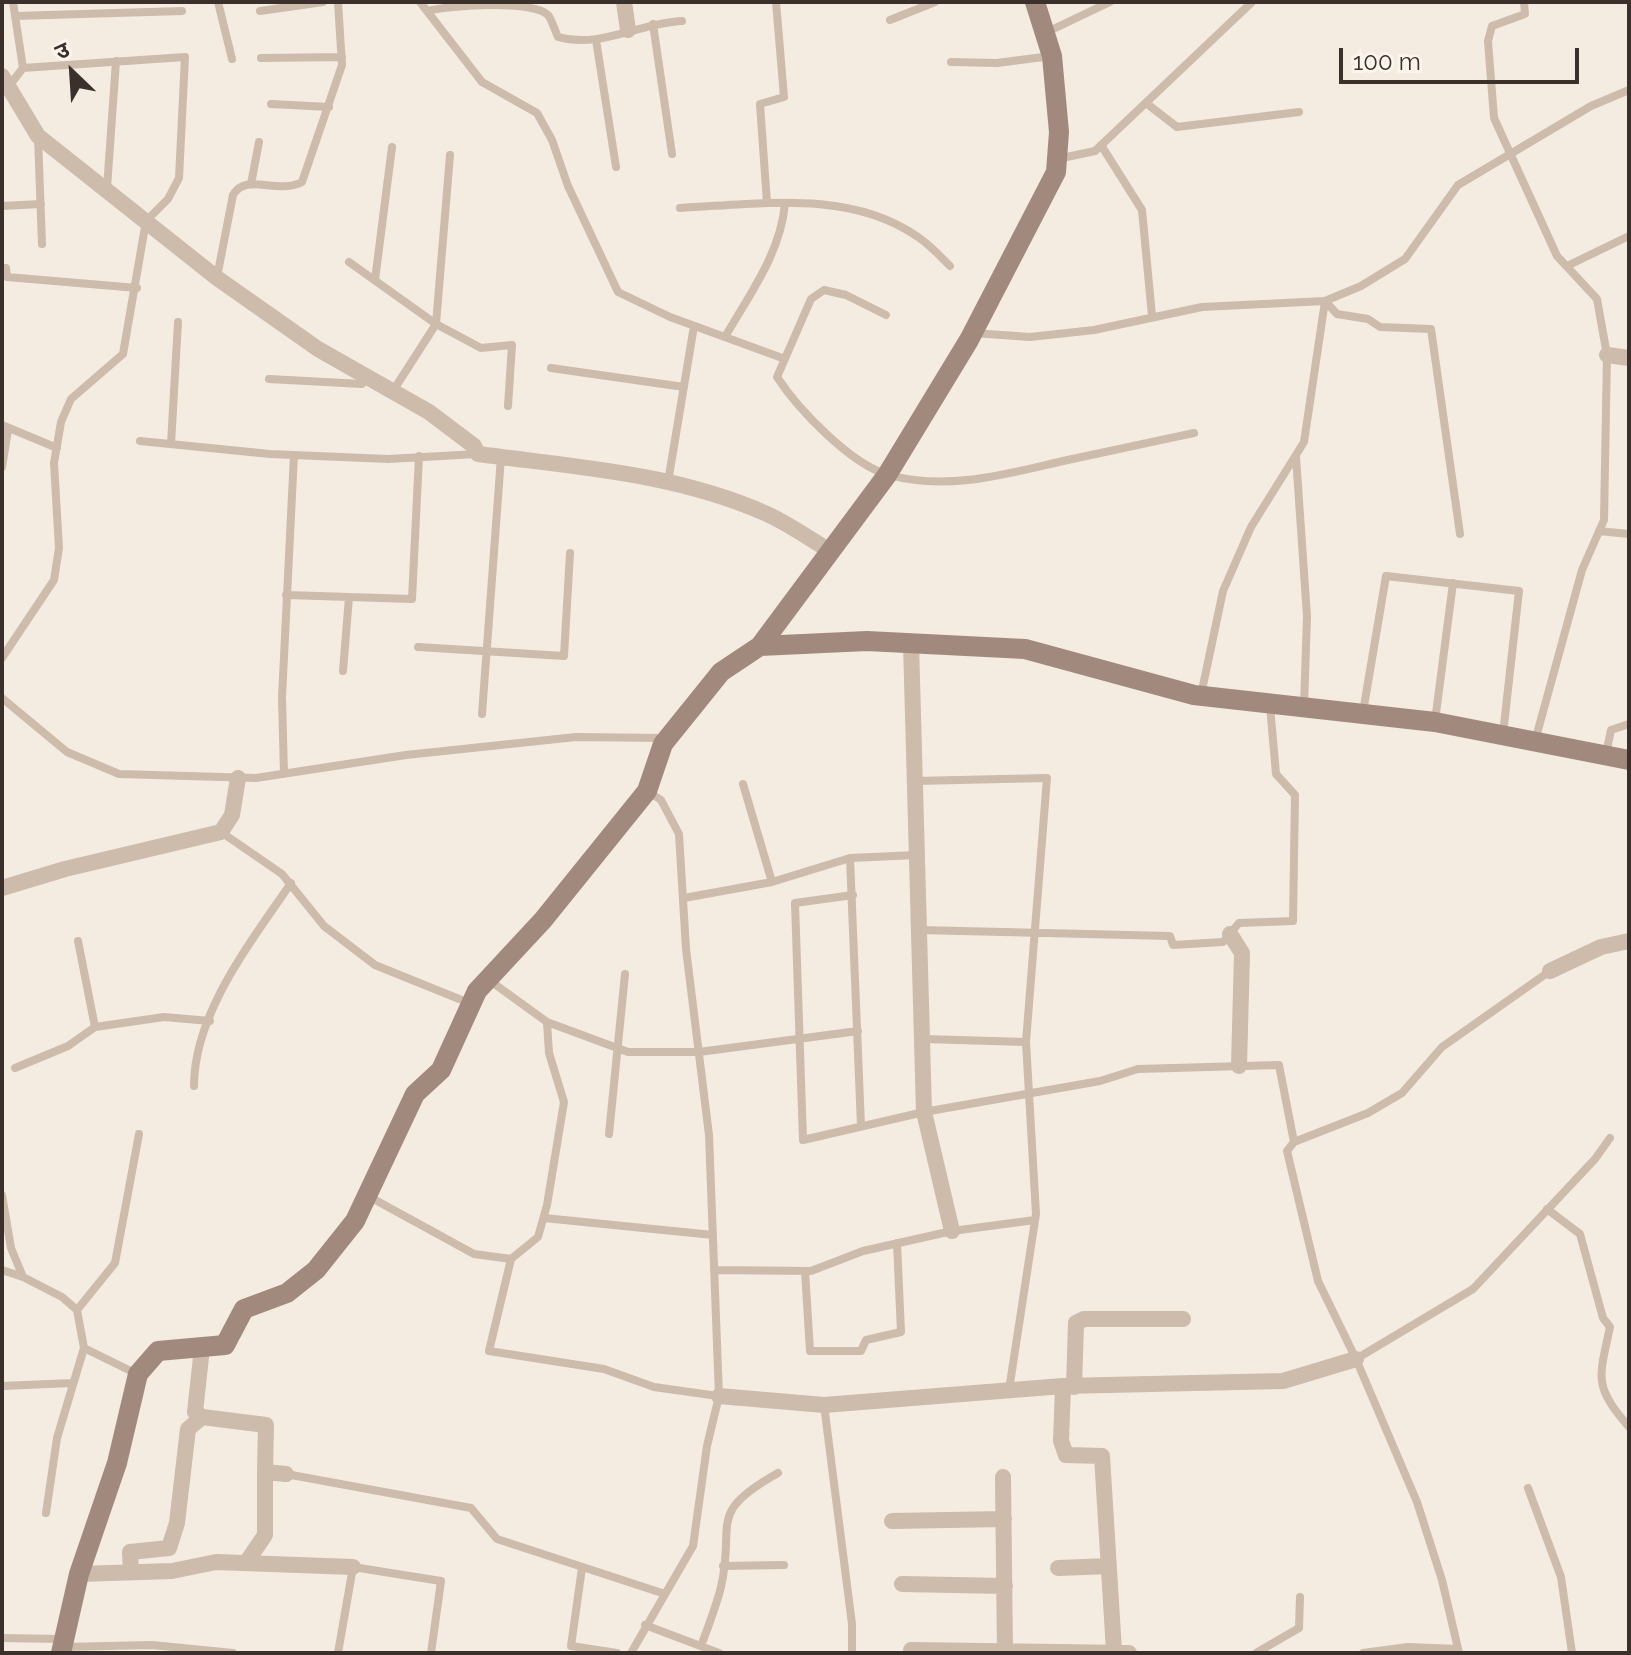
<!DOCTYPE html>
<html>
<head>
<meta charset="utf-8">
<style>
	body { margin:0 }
	#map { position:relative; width:1631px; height:1655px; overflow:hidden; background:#f4ebe1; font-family:Raleway,"Noto Sans Devanagari",sans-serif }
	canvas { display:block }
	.frame { position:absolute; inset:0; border:4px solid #3b302b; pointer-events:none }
	.north { position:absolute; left:32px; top:32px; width:80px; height:80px; -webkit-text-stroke:6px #fbf5ee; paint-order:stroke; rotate:335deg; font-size:22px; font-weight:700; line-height:32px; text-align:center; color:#3b302b }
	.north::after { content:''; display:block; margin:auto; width:28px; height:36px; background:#3b302b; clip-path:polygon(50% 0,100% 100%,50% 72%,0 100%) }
	.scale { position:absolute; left:1339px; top:48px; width:240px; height:36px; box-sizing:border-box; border:4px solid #3b302b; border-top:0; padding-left:10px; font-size:24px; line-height:28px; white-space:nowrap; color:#3b302b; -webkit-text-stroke:6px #fbf5ee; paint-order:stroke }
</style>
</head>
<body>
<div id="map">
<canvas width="1631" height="1655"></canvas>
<div class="frame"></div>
<div class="north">उ</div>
<div class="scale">100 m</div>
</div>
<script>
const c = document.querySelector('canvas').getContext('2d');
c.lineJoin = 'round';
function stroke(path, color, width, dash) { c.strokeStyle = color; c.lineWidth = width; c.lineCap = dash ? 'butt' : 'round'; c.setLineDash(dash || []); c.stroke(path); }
stroke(new Path2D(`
	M218 2 232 59
	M420 2 482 82 537 113 552 140 568 186 618 292 670 317 785 359
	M1524 2 1525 14 1492 26 1488 41 1494 118 1557 256 1597 299 1607 355 1604 520 1582 570 1535 741
	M260 11 323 2
	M427 11C451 5 531 0 548 15 552 20 555 31 558 37 600 49 639 23 682 21
	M15 16 182 11
	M890 20 935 2
	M653 24 672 154
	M1045 33 1110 2
	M596 40 616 167
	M261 58 342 57
	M951 62 997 63 1051 56
	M9 86 23 68 13 2
	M1146 103 1177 127 1299 112
	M271 104 329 107
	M38 137 42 244
	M1101 145 1142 210 1152 316
	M1057 159 1095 151 1252 2
	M251 184 259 142
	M107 188 116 61
	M767 203 760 104 784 97 776 2
	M2 206 41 204
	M680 208C759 204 850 189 918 237 930 245 940 256 950 266
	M349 262 436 324 481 348 512 345 508 406
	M1567 266 1629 236
	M2 268H6L7 277 137 288
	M217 277 233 195C246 172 277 195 302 182L342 65 338 2
	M375 280 392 147
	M1325 301 1337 314 1368 319 1380 327 1431 329 1460 534
	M886 315 846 295 824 290 811 299 777 377C798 409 851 465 889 475 948 491 1006 474 1063 461 1106 452 1150 442 1194 433
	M973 333 1030 337 1094 330 1202 307 1325 301 1361 286 1405 259 1458 185 1591 106 1629 90
	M725 337C749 295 781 253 785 203
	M551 368 684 387
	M269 379 362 384 367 378
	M393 391 436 324 450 155
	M2 425 57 448
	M140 441 270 454 388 459 477 454
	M171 444 178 322
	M1296 457 1307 616 1304 707
	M2 467 8 430
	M668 482 694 326
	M1599 531 1629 534
	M286 595 412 599 419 456
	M418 647 564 656 570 553
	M2 658 54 580 59 548 54 463 61 422 71 399 123 354 146 221 168 199 179 178 185 57 23 68
	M343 671 349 597
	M1201 695 1223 591 1251 527 1304 442 1325 301
	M2 698 67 752 119 774 256 778 406 755 576 737 663 738
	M1363 712 1386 576 1519 591 1503 734
	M482 714 501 457
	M1435 721 1453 583
	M1606 754 1611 730 1629 724
	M284 774 282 697 294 455
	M915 781 1047 778 1026 1042 1036 1214 1009 1390
	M743 784 772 882
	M221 832 282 874 324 926 375 965 469 1003
	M853 895 795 903 803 1140 924 1112 1100 1081 1138 1069 1279 1065 1294 1142 1287 1151 1318 1281 1356 1359 1417 1502 1442 1580 1459 1653
	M684 898 772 882 850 858
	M919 930 1170 936 1173 945 1223 942 1239 923 1293 921 1295 795 1276 774 1270 706
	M78 941 95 1027
	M489 980 547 1022 628 1052H699L858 1031
	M923 1039 1026 1042
	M15 1068 68 1046 95 1027 164 1017 210 1021
	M194 1086C194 1013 251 942 291 883
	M861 1126 850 858 917 855
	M609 1134 625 974
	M1294 1142 1368 1113 1402 1093 1442 1047 1550 971
	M2 1195 11 1248 23 1277 62 1297 77 1310 84 1348 137 1374
	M368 1196 474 1254 511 1259 538 1237 547 1205 564 1102 549 1053 547 1022
	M1547 1209 1580 1234 1603 1318 1610 1327C1599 1379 1593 1385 1629 1427
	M544 1218 713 1235
	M511 1259 489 1351 604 1369 654 1387 718 1396
	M2 1270 23 1277
	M714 1270 811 1271 863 1251 952 1231 1035 1220
	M805 1271 810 1351H861L866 1340 901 1332 897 1243
	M77 1310 115 1263 139 1134
	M1356 1359 1473 1289 1595 1159 1610 1138
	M2 1386 72 1383
	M824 1405 852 1624V1653
	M286 1474 471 1508 497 1539 662 1593
	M1528 1488 1561 1577 1572 1653
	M46 1513 57 1438 84 1348
	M723 1566 784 1565
	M582 1568 571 1646 617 1653
	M645 1625 719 1653
	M2 1638 61 1639
	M701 1646C708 1627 716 1607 721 1587 736 1522 705 1514 778 1473
	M63 1647 152 1645 233 1653
	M338 1653 353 1567 441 1581 431 1653
	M631 1653 693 1546 707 1446 719 1396 709 1135 686 949 679 834 661 800 647 791
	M1256 1653 1299 1628 1300 1597
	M1363 1653 1408 1647 1458 1649`), '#cdbbac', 8);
stroke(new Path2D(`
	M624 2 628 30
	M2 76 38 136 217 278 318 349 429 412 474 446 478 454C576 467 675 473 767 514 789 524 810 539 830 551
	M1607 355 1629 358
	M911 643 924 1112 952 1231
	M2 888 65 869 221 832 232 815 238 778
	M1230 934 1242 953 1239 1066
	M1550 971 1601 947 1629 941
	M202 1348 195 1412 202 1417 266 1425 265 1472 286 1474
	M1063 1386 1061 1441 1066 1455 1102 1456 1114 1651
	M1074 1387 1076 1323 1084 1319H1183
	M719 1396 824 1405 1063 1386 1283 1381 1356 1359
	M1003 1477 1005 1653
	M892 1521 1004 1519
	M246 1563 265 1535V1472
	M1058 1568 1109 1566
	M131 1572 130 1552 169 1548 177 1523 188 1429 202 1417
	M79 1574 172 1571 216 1562 353 1567
	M902 1584 1005 1586
	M911 1650 1129 1653`), '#cdbbac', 16);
stroke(new Path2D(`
	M760 646 867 641 1025 649 1194 695 1435 722 1629 760
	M61 1653 79 1574 117 1463 138 1374 158 1351 225 1345 244 1309 287 1293 316 1270 355 1221 415 1094 441 1070 477 991 543 920 647 791 663 744 721 672 760 646 887 475 969 340 1056 172 1059 132 1052 56 1035 2`), '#a18a7d', 20);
</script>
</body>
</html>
